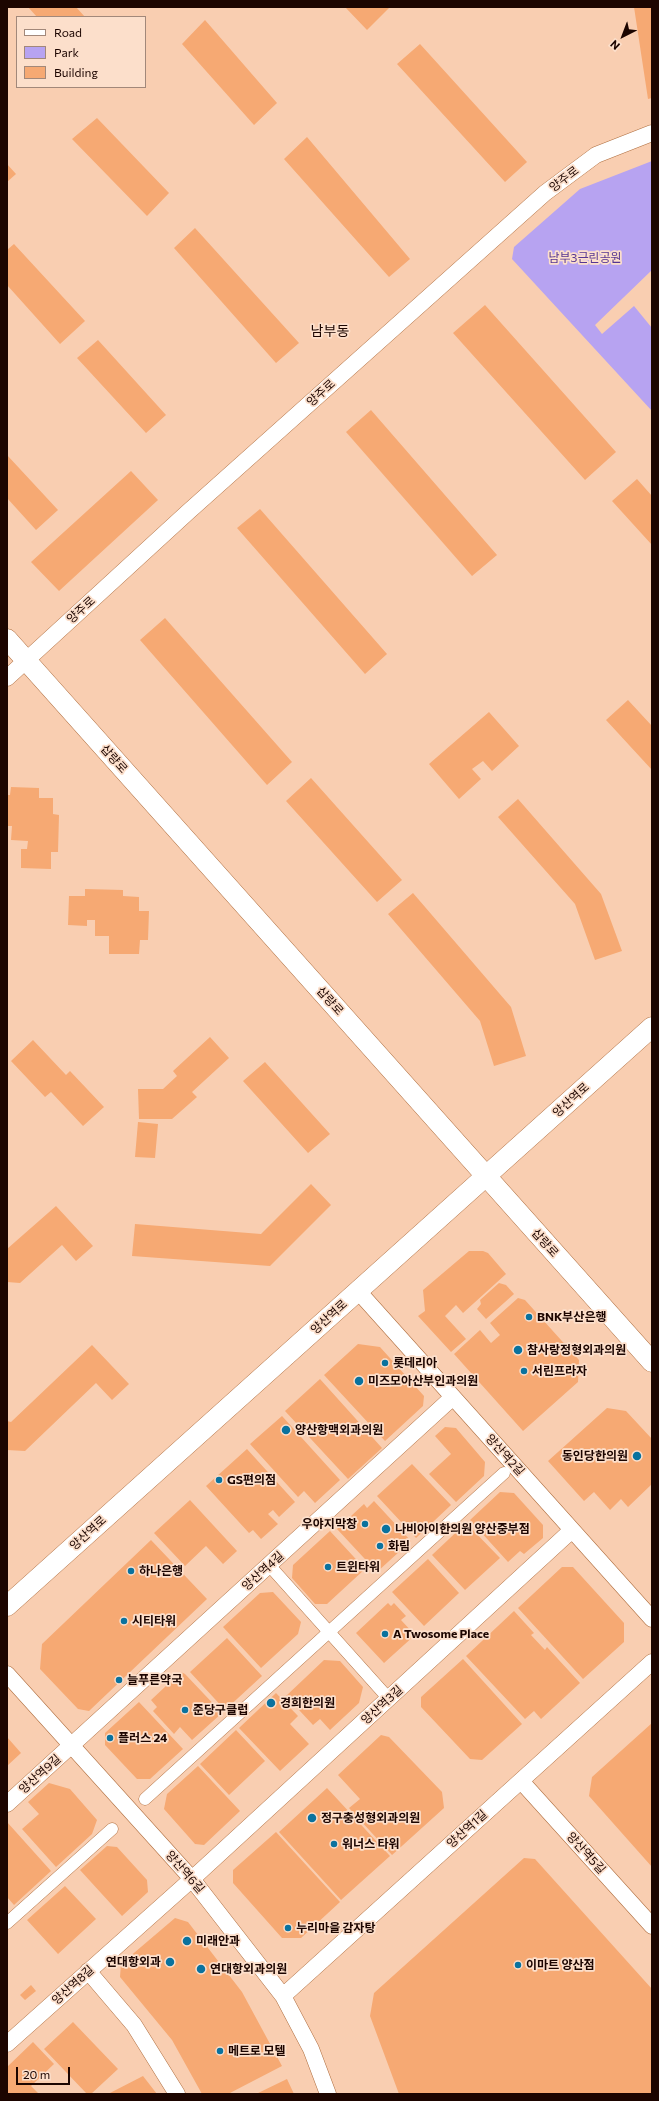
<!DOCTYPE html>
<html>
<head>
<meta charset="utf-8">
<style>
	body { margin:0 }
	#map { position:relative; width:659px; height:2101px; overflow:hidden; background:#f9ceb1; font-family:Commissioner,sans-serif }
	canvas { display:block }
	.frame { position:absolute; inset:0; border:8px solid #1c0500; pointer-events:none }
	.legend { position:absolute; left:16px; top:16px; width:130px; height:72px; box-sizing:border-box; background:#fcdfcb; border:1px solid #a2887a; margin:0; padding:5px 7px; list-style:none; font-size:12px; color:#1c0500 }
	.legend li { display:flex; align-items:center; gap:8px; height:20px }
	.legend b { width:20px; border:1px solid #a2887a }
	.north { position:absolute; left:603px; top:16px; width:40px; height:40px; -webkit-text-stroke:3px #fcdfcb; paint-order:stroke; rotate:222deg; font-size:11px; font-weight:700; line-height:16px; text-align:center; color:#1c0500 }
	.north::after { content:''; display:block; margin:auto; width:14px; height:18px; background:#1c0500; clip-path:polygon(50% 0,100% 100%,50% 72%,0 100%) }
	.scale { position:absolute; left:16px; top:2067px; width:54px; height:18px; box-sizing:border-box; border:2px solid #1c0500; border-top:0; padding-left:5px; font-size:12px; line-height:14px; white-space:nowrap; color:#1c0500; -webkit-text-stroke:3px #fcdfcb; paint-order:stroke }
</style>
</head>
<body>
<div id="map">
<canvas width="659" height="2101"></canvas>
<div class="frame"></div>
<ul class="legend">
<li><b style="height:5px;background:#fff"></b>Road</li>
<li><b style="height:11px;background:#b7a3f1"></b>Park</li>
<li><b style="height:11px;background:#f6a973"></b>Building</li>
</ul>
<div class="north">N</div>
<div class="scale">20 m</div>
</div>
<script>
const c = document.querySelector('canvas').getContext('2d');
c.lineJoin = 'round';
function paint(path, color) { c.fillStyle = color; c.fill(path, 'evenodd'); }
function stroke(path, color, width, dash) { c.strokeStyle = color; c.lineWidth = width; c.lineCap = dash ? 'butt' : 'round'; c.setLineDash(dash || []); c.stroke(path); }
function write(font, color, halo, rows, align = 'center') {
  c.font = font + ' Commissioner,"Noto Sans KR",sans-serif'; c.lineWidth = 3.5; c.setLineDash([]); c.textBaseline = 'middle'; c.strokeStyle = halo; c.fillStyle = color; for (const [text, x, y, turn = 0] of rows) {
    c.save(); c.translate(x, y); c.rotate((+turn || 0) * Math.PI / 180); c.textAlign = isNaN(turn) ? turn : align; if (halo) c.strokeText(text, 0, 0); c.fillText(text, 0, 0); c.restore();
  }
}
paint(new Path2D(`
	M652 161V270L595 325 602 334 634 306 652 328V411L512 259 514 247 580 189Z`), '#b7a3f1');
paint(new Path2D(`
	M28 7H76L85 17H37Z
	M345 7H390L367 30Z
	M634 7H652V98L648 99Z
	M205 20 277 103 254 125 182 44Z
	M420 44 527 162 505 182 397 64Z
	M97 118 169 193 147 216 72 139Z
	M307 137 410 259 389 277 284 159Z
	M7 164 16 174 7 182Z
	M195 228 299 343 276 363 174 248Z
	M14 244 85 321 60 344 7 285V250Z
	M485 305 616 452 585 480 453 333Z
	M98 340 166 415 146 433 77 358Z
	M371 410 497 555 472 576 346 432Z
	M7 455 58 510 36 530 7 498Z
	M131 471 158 500 59 591 31 562Z
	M637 479 652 496V545L612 501Z
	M260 509 387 654 365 674 237 528Z
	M165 618 292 762 267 785 140 640Z
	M628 700 652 726V770L606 720Z
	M489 712 519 746 492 771 483 761 472 769 481 779 459 799 429 764Z
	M311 778 402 880 377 902 286 801Z
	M11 787 39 788V798H53V814L59 815 58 852H51V869L21 868V849H27L28 841 11 840 12 826H7V795H10Z
	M518 799 601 894 622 951 595 960 575 904 498 817Z
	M85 889 123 890V896L139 897V911H149L148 940H140L139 954H109V936H95V920H87V926L68 925 69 896H85Z
	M413 893 511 1007 526 1056 494 1066 480 1021 388 914Z
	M210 1037 229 1058 192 1092 197 1097 172 1119H139L138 1089H163L177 1076 173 1071Z
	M33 1040 66 1075 70 1071 104 1107 83 1126 51 1092 45 1097 11 1061Z
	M265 1062 330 1134 308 1153 243 1081Z
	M138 1122 158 1124 155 1158 135 1157Z
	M311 1184 331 1205 270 1266 132 1256 135 1224 261 1234Z
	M56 1206 93 1246 76 1261 62 1245 20 1283 7 1282V1249Z
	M469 1251H483L488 1253 506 1274 463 1313 456 1305 445 1316 466 1339 451 1352 418 1316 425 1311 423 1290Z
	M499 1283 506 1285 514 1294 486 1319 477 1309 481 1304 480 1300Z
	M518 1298 525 1300 579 1360 578 1382 523 1431 454 1354 480 1330 491 1343 500 1335 490 1323Z
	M358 1344 380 1347 424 1396 423 1406 385 1441 324 1375Z
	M92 1345 129 1384 112 1400 96 1383 25 1451 7 1450V1421L11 1422Z
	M320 1379 382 1448 348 1479 285 1411Z
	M607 1408 626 1411 652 1439V1484L628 1507 621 1499 610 1510 594 1492 584 1501 548 1461Z
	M282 1416 340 1480 315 1503 304 1491 298 1497 250 1444Z
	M445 1427 456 1428 485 1462 484 1476 456 1502 429 1474 451 1454 435 1436Z
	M247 1449 295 1502 279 1517 273 1510 268 1514 278 1524 261 1539 253 1530 249 1533 206 1486Z
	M412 1464 451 1505 416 1538 377 1496Z
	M500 1492 514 1493 543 1525V1538L524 1554 520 1551 508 1562 470 1520Z
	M190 1500 237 1551 223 1564 206 1546 185 1566 154 1533Z
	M374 1501 411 1541 377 1572 337 1529 364 1504 367 1508Z
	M466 1523 500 1558 465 1590 432 1555Z
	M330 1531 365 1569 327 1604H315L292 1578 293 1565Z
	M151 1540 207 1599 89 1711 78 1709 40 1669 42 1644Z
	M428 1559 459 1593 424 1626 392 1592Z
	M562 1567H573L624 1623V1642L583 1679 518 1608Z
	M273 1592 301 1622 298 1634 261 1668 223 1627 260 1593Z
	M388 1603 391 1606 394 1603 406 1616 401 1620 415 1635 384 1663 356 1633Z
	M514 1611 534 1633 531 1635 545 1650 547 1647 580 1683 541 1719 534 1711 525 1719 466 1656Z
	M227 1638 262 1676 225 1710 190 1672Z
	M463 1659 522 1724 482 1760 470 1759 421 1707V1697Z
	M324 1660 340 1661 363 1687 359 1703 330 1730 320 1719 313 1725 286 1696Z
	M181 1672 185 1674 222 1713 192 1740 180 1727 174 1734 153 1711 157 1707 151 1700Z
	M276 1693 298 1716 290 1724 309 1744 280 1771 239 1728Z
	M139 1702 183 1749 150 1779H137L105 1745V1733Z
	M652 1723V1867L589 1796 592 1777Z
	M236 1730 265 1761 229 1795 200 1764Z
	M381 1735 389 1737 442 1792 444 1808 392 1855 349 1808 360 1799 338 1775Z
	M7 1737 21 1753 7 1766Z
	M198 1766 240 1811 204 1845 195 1844 164 1809 167 1794Z
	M49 1783 70 1789 97 1820 92 1834 56 1867 22 1829 39 1814 28 1802Z
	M327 1788 390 1856 341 1900 279 1832Z
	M7 1822 51 1871 14 1905 7 1897Z
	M276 1832 340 1902 301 1938H282L233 1883V1870Z
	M107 1846 117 1847 147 1880 148 1892 122 1916 80 1870Z
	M524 1858 535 1859 652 1989V2094H399L370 2016 374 1993Z
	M65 1886 96 1919 58 1954 27 1920Z
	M175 1918 188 1922 242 1992 282 2066 228 2094H202L172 2040 120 1977 121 1964Z
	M31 1985 36 1991 25 2000 20 1995Z
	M73 2022 118 2069 91 2094H87L44 2049Z
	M33 2042 54 2064 31 2086 39 2094H7V2067Z
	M143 2076 157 2094H108Z
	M287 2079 294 2094H256Z`), '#f6a973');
const pedestrian = new Path2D(`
	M269 1565 389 1699
	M145 1799 504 1473
	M7 1923 112 1829`);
const minor = new Path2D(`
	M7 678 188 512 545 193 596 155 652 133
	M358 1291 652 1619
	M7 1674 192 1879 283 1996 311 2049 328 2094
	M521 1781 652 1926
	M7 1804 453 1397
	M88 1971 134 2025 177 2094
	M283 1996 652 1662
	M7 2044 192 1879 572 1530`);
const tertiary = new Path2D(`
	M7 639 652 1362
	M7 1606 652 1027`);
stroke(pedestrian, '#af6e3f', 13);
stroke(minor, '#af6e3f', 17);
stroke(tertiary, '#af6e3f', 21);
stroke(pedestrian, '#fff', 12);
stroke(minor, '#fff', 16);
stroke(tertiary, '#fff', 20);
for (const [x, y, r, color] of [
	[529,1317,4,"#0a729e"],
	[518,1350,5,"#0a729e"],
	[385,1363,4,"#0a729e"],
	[524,1371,4,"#0a729e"],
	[359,1381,5,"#0a729e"],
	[286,1430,5,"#0a729e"],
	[637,1456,5,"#0a729e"],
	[219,1480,4,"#0a729e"],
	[365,1524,4,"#0a729e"],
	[386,1529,5,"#0a729e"],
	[380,1546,4,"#0a729e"],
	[328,1567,4,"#0a729e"],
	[131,1571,4,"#0a729e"],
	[124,1621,4,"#0a729e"],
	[385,1634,4,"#0a729e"],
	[119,1680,4,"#0a729e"],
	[271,1703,5,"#0a729e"],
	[185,1710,4,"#0a729e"],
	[110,1738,4,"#0a729e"],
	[312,1818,5,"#0a729e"],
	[334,1844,4,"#0a729e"],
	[288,1928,4,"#0a729e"],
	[187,1941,5,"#0a729e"],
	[170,1962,5,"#0a729e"],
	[518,1965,4,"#0a729e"],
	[201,1969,5,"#0a729e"],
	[220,2051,4,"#0a729e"]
]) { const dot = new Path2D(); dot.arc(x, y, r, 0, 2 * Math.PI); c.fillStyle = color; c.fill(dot); stroke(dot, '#fcdfcb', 1.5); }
write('12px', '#1c0500', '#fcdfcb', [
	["양주로",564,179,-37],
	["양주로",321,393,-42],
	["양주로",81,610,-42],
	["삽량로",114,759,48],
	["삽량로",330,1001,48],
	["양산역로",571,1100,-42],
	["삽량로",545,1243,48],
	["양산역로",329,1317,-42],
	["양산역2길",505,1455,48],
	["양산역로",88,1533,-42],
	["양산역4길",263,1571,-42],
	["양산역3길",382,1705,-42],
	["양산역9길",40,1774,-42],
	["양산역1길",467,1829,-42],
	["양산역5길",586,1853,48],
	["양산역6길",185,1872,49],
	["양산역8길",73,1985,-42]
]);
write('12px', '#553692', '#fcdfcb', [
	["남부3근린공원",585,258]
]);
write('bold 12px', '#1c0500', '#fcdfcb', [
	["BNK부산은행",537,1317],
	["참사랑정형외과의원",527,1350],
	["롯데리아",393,1363],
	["서린프라자",532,1371],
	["미즈모아산부인과의원",368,1381],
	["양산항맥외과의원",295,1430],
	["동인당한의원",628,1456,"right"],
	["GS편의점",227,1480],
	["우야지막창",357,1524,"right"],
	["나비아이한의원 양산중부점",395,1529],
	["화림",388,1546],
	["트윈타워",336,1567],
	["하나은행",139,1571],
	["시티타워",132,1621],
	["A Twosome Place",393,1634],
	["늘푸른약국",127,1680],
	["경희한의원",280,1703],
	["준당구클럽",193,1710],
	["플러스 24",118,1738],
	["정구충성형외과의원",321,1818],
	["워너스 타워",342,1844],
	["누리마을 감자탕",296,1928],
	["미래안과",196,1941],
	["연대항외과",161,1962,"right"],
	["이마트 양산점",526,1965],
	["연대항외과의원",210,1969],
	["메트로 모텔",228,2051]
], 'left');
write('14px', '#1c0500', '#fcdfcb', [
	["남부동",330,331]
]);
</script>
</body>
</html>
